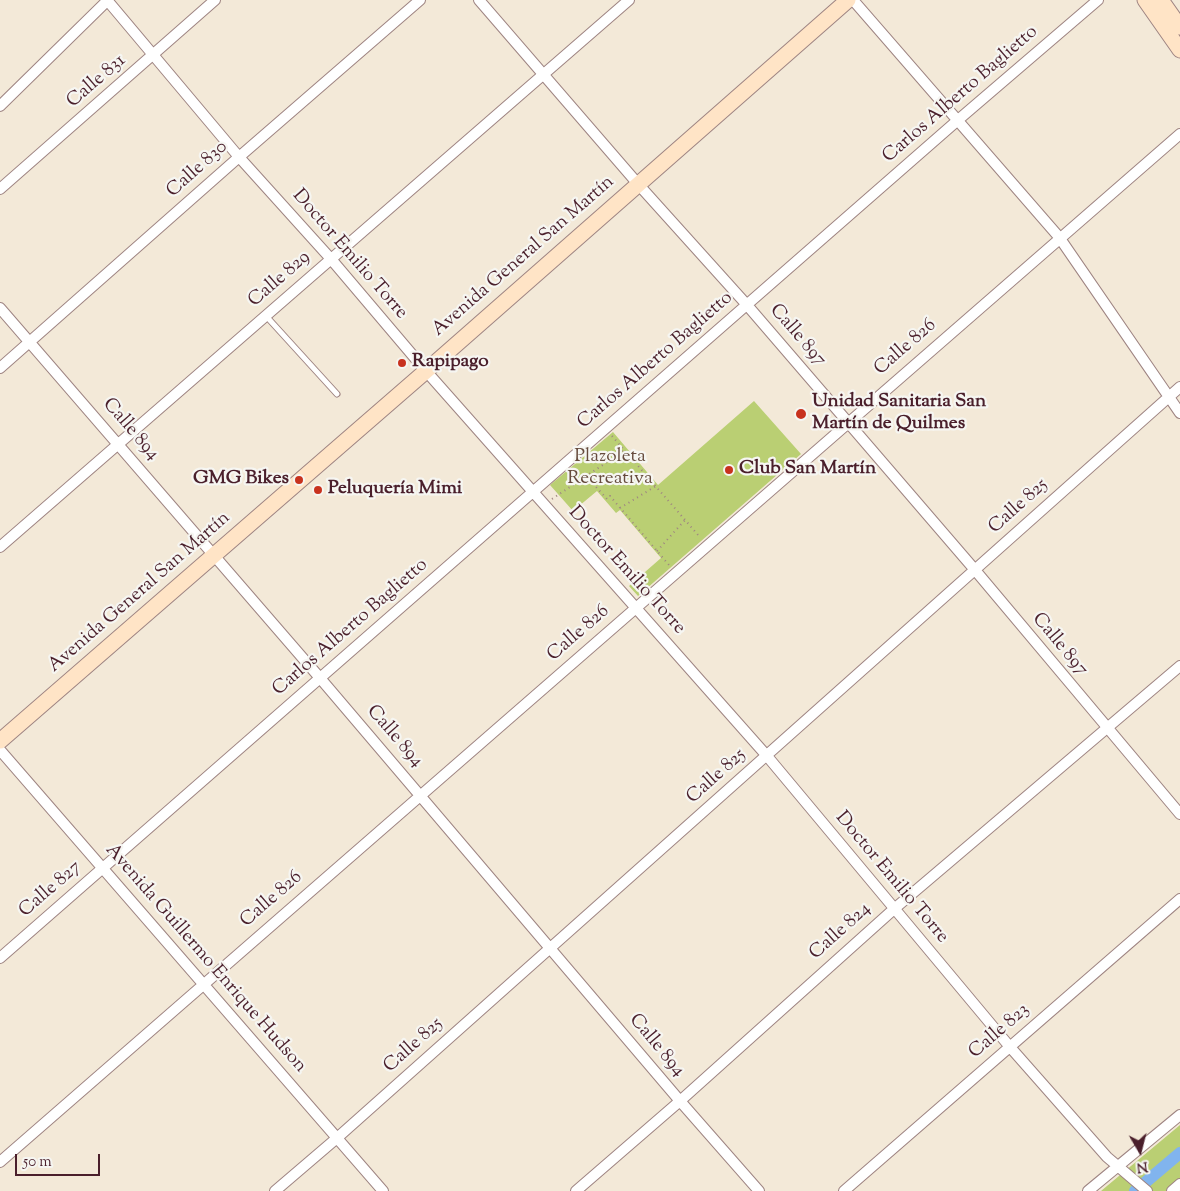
<!DOCTYPE html>
<html>
<head>
<meta charset="utf-8">
<style>
	body { margin:0 }
	#map { position:relative; width:1180px; height:1191px; overflow:hidden; background:#f3e9d8; font-family:"Sorts Mill Goudy",serif }
	canvas { display:block }
	.north { position:absolute; left:1115px; top:1126px; width:50px; height:50px; -webkit-text-stroke:4px #f6f6f2; paint-order:stroke; rotate:172deg; font-size:14px; font-weight:700; line-height:20px; text-align:center; color:#4a1f2b }
	.north::after { content:''; display:block; margin:auto; width:18px; height:22px; background:#4a1f2b; clip-path:polygon(50% 0,100% 100%,50% 72%,0 100%) }
	.scale { position:absolute; left:15px; top:1154px; width:85px; height:22px; box-sizing:border-box; border:2px solid #4a1f2b; border-top:0; padding-left:6px; font-size:15px; line-height:18px; white-space:nowrap; color:#4a1f2b; -webkit-text-stroke:4px #f6f6f2; paint-order:stroke }
</style>
</head>
<body>
<div id="map">
<canvas width="1180" height="1191"></canvas>
<div class="north">N</div>
<div class="scale">50 m</div>
</div>
<script>
const c = document.querySelector('canvas').getContext('2d');
c.lineJoin = 'round';
function paint(path, color) { c.fillStyle = color; c.fill(path, 'evenodd'); }
function stroke(path, color, width, dash) { c.strokeStyle = color; c.lineWidth = width; c.lineCap = dash ? 'butt' : 'round'; c.setLineDash(dash || []); c.stroke(path); }
function write(font, color, halo, rows, align = 'center') {
  c.font = font + ' "Sorts Mill Goudy",serif'; c.lineWidth = 4.5; c.setLineDash([]); c.textBaseline = 'middle'; c.strokeStyle = halo; c.fillStyle = color; for (const [text, x, y, turn = 0] of rows) {
    c.save(); c.translate(x, y); c.rotate((+turn || 0) * Math.PI / 180); c.textAlign = isNaN(turn) ? turn : align; if (halo) c.strokeText(text, 0, 0); c.fillText(text, 0, 0); c.restore();
  }
}
paint(new Path2D(`
	M754 401 801 454 638 596 629 586 661 558 620 510 616 513 597 491 573 511 550 485 613 432 658 485Z
	M1180 1125V1179L1166 1191H1101Z`), '#bacf73');
stroke(new Path2D(`
	M1135 1191 1180 1153`), '#81b4ee', 12);
const service = new Path2D(`
	M266 316 337 394`);
const minor = new Path2D(`
	M107 0 239 157 331 259 426 371 767 756 1010 1047 1107 1157 1147 1191
	M479 0 638 184 747 305 975 570 1180 814
	M853 0 1059 237 1180 413
	M0 106 108 0
	M0 189 215 0
	M0 308 320 678 680 1101 759 1191
	M0 368 239 157 420 0
	M0 547 629 0
	M0 750 383 1191
	M0 958 958 120 1098 0
	M0 1162C392 817 787 476 1180 134
	M275 1191 337 1138 1180 387
	M576 1191 680 1101 894 909 1180 666
	M844 1191 1180 899
	M1088 1191 1180 1115
	M1172 1191 1180 1184`);
const secondary = new Path2D(`
	M1145 0 1180 50
	M1161 0 1180 27
	M0 741 426 371 848 0`);
stroke(service, '#9e8482', 7);
stroke(minor, '#9e8482', 12);
stroke(secondary, '#9e8482', 17);
stroke(new Path2D(`
	M612 436 699 536
	M586 476 607 499 610 496 669 565
	M552 499 625 450
	M620 508 656 486
	M657 551 685 520`), '#9e8482', 2, [1, 4]);
stroke(service, '#fff', 5);
stroke(minor, '#fff', 10);
stroke(secondary, '#ffe4c6', 15);
for (const [x, y, r, color] of [
	[402,363,5,"#c8321e"],
	[801,414,6,"#c8321e"],
	[729,470,5,"#c8321e"],
	[299,480,5,"#c8321e"],
	[318,490,5,"#c8321e"]
]) { const dot = new Path2D(); dot.arc(x, y, r, 0, 2 * Math.PI); c.fillStyle = color; c.fill(dot); stroke(dot, '#f6f6f2', 2); }
write('19px', '#4a1f2b', '#f6f6f2', [
	["Calle 831",97,82,-41],
	["Carlos Alberto Baglietto",961,95,-41],
	["Calle 830",198,170,-42],
	["Doctor Emilio Torre",349,255,49],
	["Avenida General San Martín",524,257,-41],
	["Calle 829",280,280,-41],
	["Calle 897",797,336,49],
	["Calle 826",906,348,-41],
	["Carlos Alberto Baglietto",656,361,-41],
	["Calle 894",130,430,49],
	["Calle 825",1019,507,-42],
	["Doctor Emilio Torre",626,571,48],
	["Avenida General San Martín",140,593,-41],
	["Carlos Alberto Baglietto",351,628,-41],
	["Calle 826",579,634,-41],
	["Calle 897",1059,645,50],
	["Calle 894",394,737,49],
	["Calle 825",717,777,-42],
	["Doctor Emilio Torre",891,878,50],
	["Calle 827",51,890,-41],
	["Calle 826",272,900,-41],
	["Calle 824",841,932,-42],
	["Avenida Guillermo Enrique Hudson",205,959,49],
	["Calle 823",1000,1032,-41],
	["Calle 825",414,1046,-42],
	["Calle 894",656,1046,50]
]);
write('bold 19px', '#4a1f2b', '#f6f6f2', [
	["Rapipago",412,363],
	["Unidad Sanitaria San",812,403],
	["Martín de Quilmes",812,425],
	["Club San Martín",739,470],
	["GMG Bikes",289,480,"right"],
	["Peluquería Mimi",328,490]
], 'left');
write('19px', '#664b3d', '#f6f6f2', [
	["Plazoleta",610,458],
	["Recreativa",610,480]
]);
</script>
</body>
</html>
